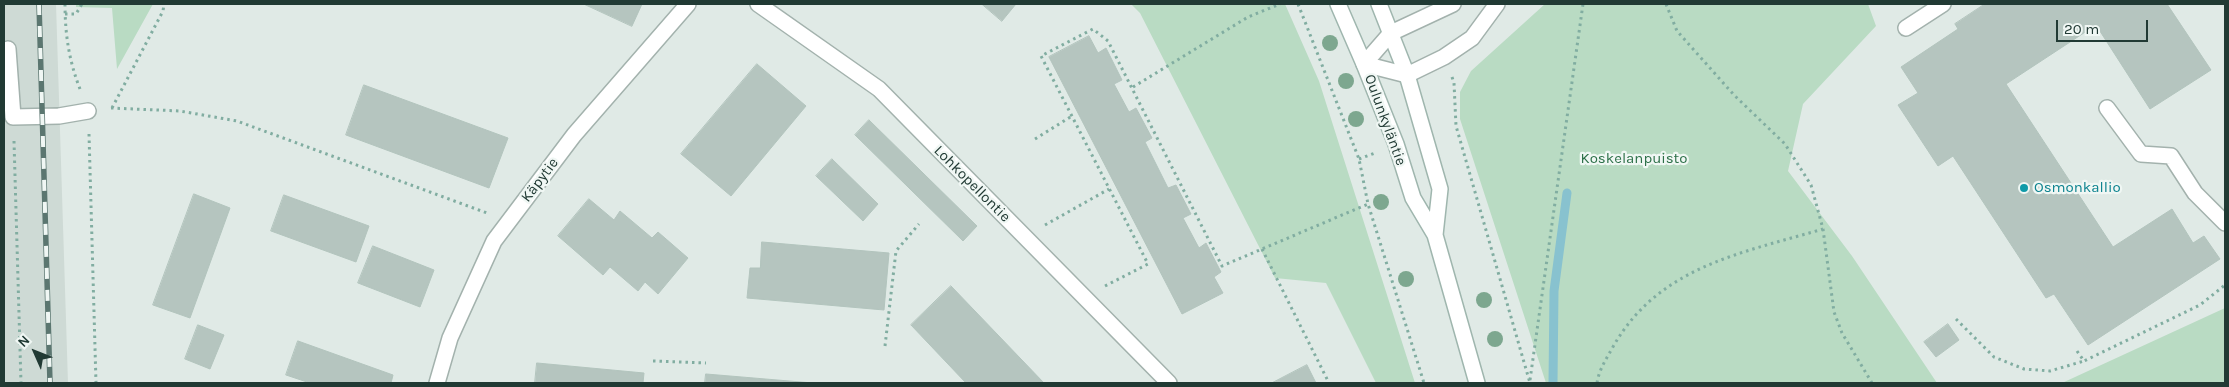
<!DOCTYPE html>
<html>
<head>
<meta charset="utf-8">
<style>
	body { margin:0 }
	#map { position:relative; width:2229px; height:387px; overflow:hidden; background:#e0eae6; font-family:Karla,sans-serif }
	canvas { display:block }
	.frame { position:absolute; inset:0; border:5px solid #213a34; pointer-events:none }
	.north { position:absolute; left:10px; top:327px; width:50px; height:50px; -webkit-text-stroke:4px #f0f7f4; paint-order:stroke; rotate:314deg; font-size:14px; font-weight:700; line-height:20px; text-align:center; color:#213a34 }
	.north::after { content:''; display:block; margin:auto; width:18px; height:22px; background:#213a34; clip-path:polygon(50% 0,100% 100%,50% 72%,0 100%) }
	.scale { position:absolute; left:2056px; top:20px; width:92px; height:22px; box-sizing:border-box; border:2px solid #213a34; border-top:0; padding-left:6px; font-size:15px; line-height:18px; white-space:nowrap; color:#213a34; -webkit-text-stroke:4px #f0f7f4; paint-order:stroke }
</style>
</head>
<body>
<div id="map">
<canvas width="2229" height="387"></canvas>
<div class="frame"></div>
<div class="north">N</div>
<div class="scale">20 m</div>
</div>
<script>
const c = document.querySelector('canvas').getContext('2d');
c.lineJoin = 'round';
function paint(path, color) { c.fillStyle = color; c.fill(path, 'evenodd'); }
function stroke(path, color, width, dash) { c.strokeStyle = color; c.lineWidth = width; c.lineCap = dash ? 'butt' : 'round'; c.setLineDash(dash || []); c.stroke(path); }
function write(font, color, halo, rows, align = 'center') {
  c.font = font + ' Karla,sans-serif'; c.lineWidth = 4.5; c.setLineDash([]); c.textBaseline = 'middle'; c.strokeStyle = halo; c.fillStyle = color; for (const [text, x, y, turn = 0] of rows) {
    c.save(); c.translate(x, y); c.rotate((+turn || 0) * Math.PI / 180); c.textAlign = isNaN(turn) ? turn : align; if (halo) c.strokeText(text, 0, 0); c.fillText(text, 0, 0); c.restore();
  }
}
paint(new Path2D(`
	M4 4H56L68 383H4Z`), '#cedad5');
paint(new Path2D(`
	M76 4H153L117 69 112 8 76 7Z
	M1131 4H1285L1319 81 1415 383H1376L1326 283 1275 278 1140 13Z
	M1545 4H1868L1876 26 1803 104 1788 171 1852 256 1937 383H1546L1460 119V92L1471 71Z
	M2225 308V383H2062Z`), '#b9dbc3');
stroke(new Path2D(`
	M1553 383 1554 291 1567 193`), '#88c2cf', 9);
const building = new Path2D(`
	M584 4H642L632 26Z
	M982 4H1016L1002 21Z
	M1985 4H2167L2211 70 2150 109 2096 25 2006 84 2113 247 2172 209 2193 243 2204 236 2220 259 2088 345 2054 294 2046 298 1953 156 1938 166 1898 105 1918 93 1901 67 1958 29 1955 24Z
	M1089 36 1098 53 1106 48 1122 80 1114 84 1129 112 1136 108 1152 138 1145 142 1168 188 1176 185 1191 214 1183 218 1199 248 1206 243 1221 272 1214 277 1223 293 1182 314 1049 57Z
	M757 64 806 106 731 196 681 154Z
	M364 85 508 138 489 188 346 135Z
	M869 120 977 226 963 241 855 135Z
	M832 159 878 204 863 221 816 176Z
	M194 194 230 208 190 318 153 305Z
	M284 195 369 226 356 262 271 231Z
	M589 199 614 220 620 211 652 238 658 232 688 258 658 294 645 282 638 291 610 267 603 275 558 236Z
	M762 242 889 253 884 310 747 298 750 268H760Z
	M373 246 434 270 420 307 358 283Z
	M951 286 1044 383H966L911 325Z
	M1948 324 1959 340 1936 357 1924 342Z
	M198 325 224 335 210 369 185 359Z
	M298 341 393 375 391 383H310L286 375Z
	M537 363 644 373 643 383H535Z
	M1307 365 1316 383H1272Z
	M706 374 813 383H705Z`);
paint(building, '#b5c5bf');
stroke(building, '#b2c4bd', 1);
const service = new Path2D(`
	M1906 28 1943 4
	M8 49 13 117 59 116 88 111
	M2107 108 2141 154 2171 156 2195 193 2225 223`);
const minor = new Path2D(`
	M758 4 879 89 1169 383
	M437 383 450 338 494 241 574 135 688 4`);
const tertiary = new Path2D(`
	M1453 4 1391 33 1364 64 1407 75 1444 57 1472 38 1497 4`);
const secondary = new Path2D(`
	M1338 4 1364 64 1396 144 1413 198 1435 235 1477 383
	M1379 4 1407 75 1440 189 1435 235`);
stroke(service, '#a3b2ad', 18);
stroke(minor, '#a3b2ad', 18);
stroke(tertiary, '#a3b2ad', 18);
stroke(secondary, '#9fb6ae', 18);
stroke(new Path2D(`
	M65 4C65 34 69 61 80 89
	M1298 4 1359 159 1368 204 1424 383
	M1666 4 1677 31 1734 95 1785 144 1811 185 1823 229 1834 312 1842 333 1872 383
	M65 14H76L82 4
	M1452 77 1454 83 1456 126 1530 383
	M1133 87 1248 17 1280 4
	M111 108 180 111 237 121 487 213
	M112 108 163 11 164 4
	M89 134 96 383
	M1035 139 1072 116
	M14 141 21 383
	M1359 159 1375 153
	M1045 225 1109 189
	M1262 249 1329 383
	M1105 286 1148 264 1041 56 1093 29 1108 41 1222 266 1368 204
	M1956 319 1994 357 2024 369 2050 371 2084 361
	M885 346 896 251 919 224
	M2077 351 2084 361 2200 305 2225 285
	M653 361 706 363
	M1530 380 1583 4
	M1597 383C1599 369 1607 358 1614 345 1660 266 1742 253 1823 229`), '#81ada1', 3, [2.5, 4]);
stroke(service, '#fff', 15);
stroke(minor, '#fff', 15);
stroke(tertiary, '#fff', 15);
stroke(secondary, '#fff', 15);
const rail = new Path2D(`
	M39 4 50 383`);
stroke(rail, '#5b7670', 5.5);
stroke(rail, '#f0f7f4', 4, [11]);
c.fillStyle = '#7da78f';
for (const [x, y] of [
	[1330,43],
	[1346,81],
	[1356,119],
	[1381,202],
	[1406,279],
	[1484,300],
	[1495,339]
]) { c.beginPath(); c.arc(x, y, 8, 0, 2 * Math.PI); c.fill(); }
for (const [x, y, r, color] of [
	[2024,188,5,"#0f9aa8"]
]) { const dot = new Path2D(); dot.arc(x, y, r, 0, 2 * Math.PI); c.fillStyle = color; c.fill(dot); stroke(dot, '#f0f7f4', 2); }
write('15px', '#213a34', '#f0f7f4', [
	["Oulunkyläntie",1385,120,70],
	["Käpytie",540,180,-53],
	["Lohkopellontie",972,184,45]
]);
write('15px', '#2c7048', '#f0f7f4', [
	["Koskelanpuisto",1634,159]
]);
write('15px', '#0d838f', '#f0f7f4', [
	["Osmonkallio",2034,188]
], 'left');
</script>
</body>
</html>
